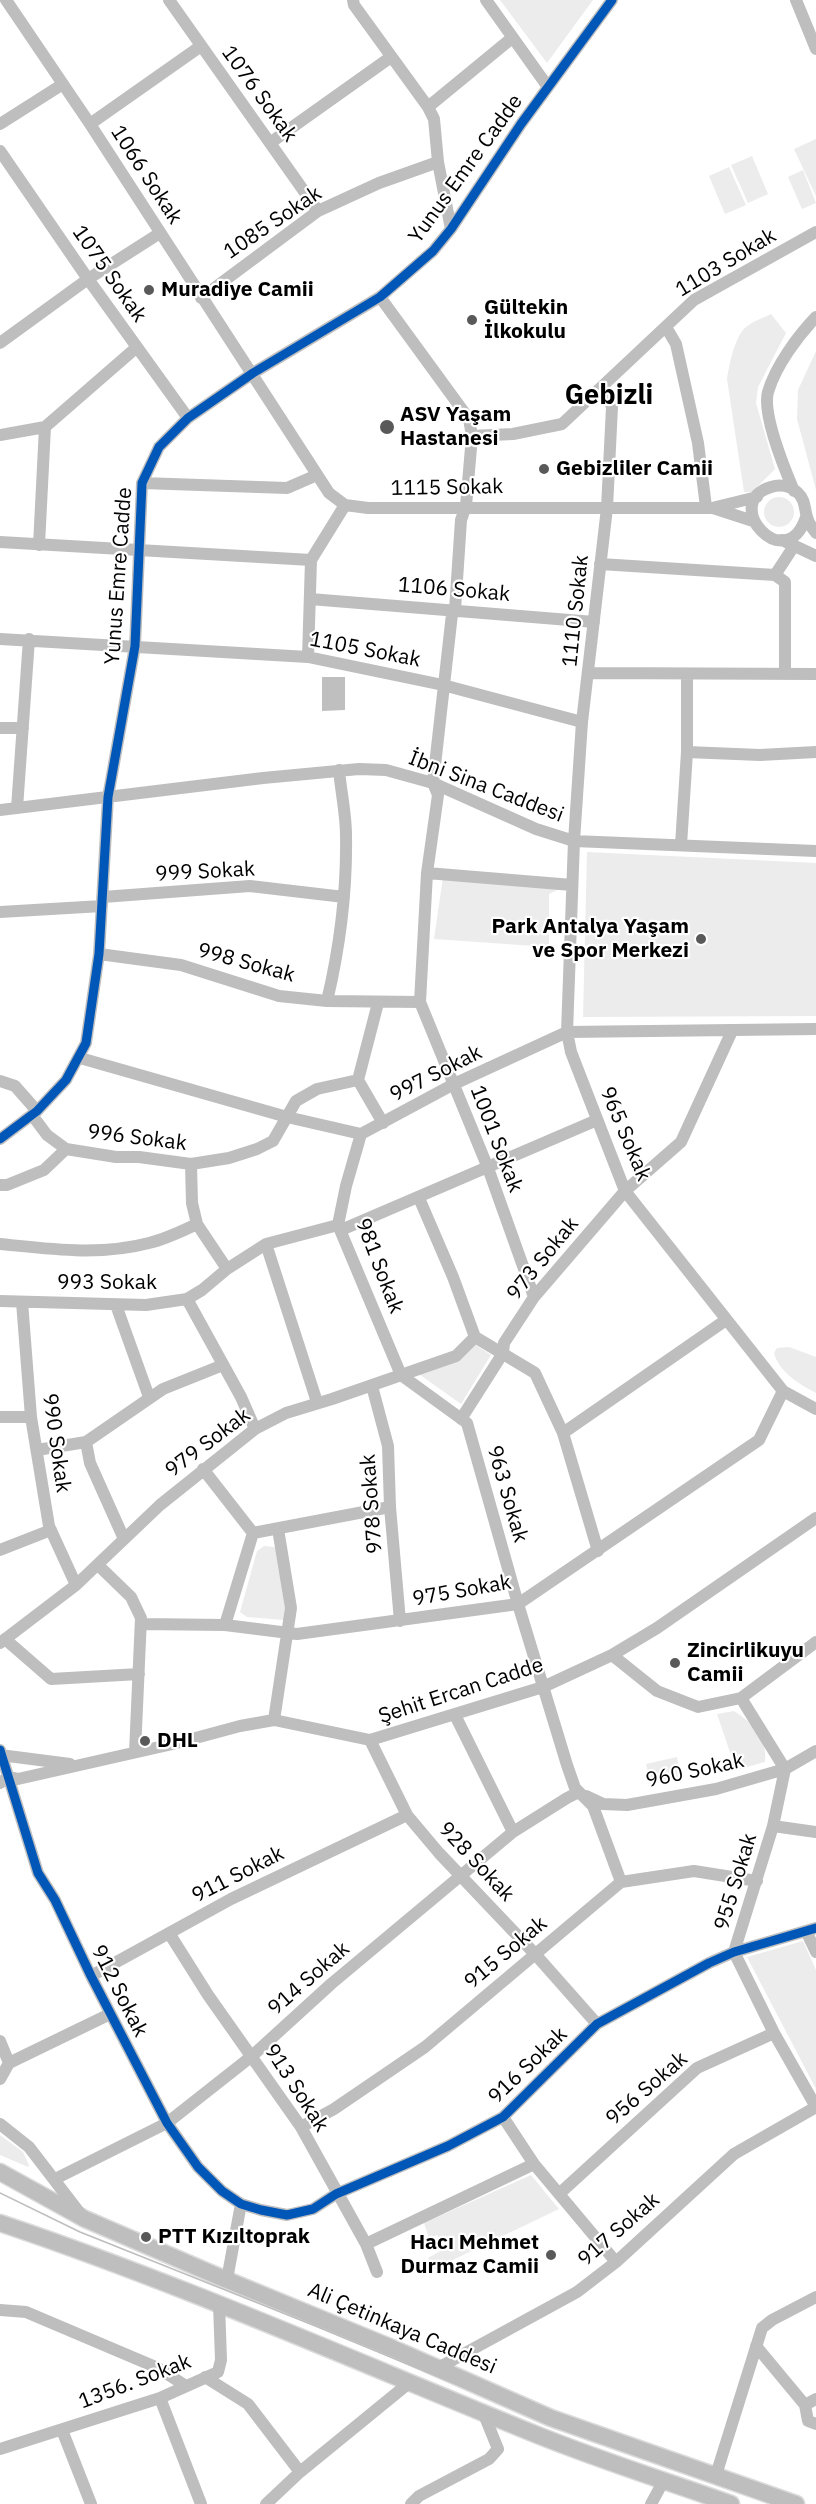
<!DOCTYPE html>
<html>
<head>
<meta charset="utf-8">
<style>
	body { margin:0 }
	canvas { display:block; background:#fff }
</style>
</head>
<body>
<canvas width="816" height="2504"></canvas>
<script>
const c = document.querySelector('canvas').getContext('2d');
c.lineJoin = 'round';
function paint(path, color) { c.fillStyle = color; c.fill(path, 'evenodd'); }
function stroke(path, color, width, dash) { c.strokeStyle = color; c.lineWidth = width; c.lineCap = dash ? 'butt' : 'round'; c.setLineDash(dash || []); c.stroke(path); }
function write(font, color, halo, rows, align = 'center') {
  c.font = font + ' "IBM Plex Sans",sans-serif'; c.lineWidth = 4.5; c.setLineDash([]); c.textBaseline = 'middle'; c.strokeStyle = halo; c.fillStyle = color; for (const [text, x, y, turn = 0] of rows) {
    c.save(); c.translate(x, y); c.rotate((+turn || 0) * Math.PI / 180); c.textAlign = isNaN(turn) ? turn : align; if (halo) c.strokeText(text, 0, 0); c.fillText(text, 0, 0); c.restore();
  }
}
paint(new Path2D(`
	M500 0H593L547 63Z
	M816 139V196L794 149Z
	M752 156 768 194 748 203 731 165Z
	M729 167 746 205 725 214 709 176Z
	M803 170 816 203 802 209 788 177Z
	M771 314 786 333 758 387 756 403 775 469 752 492H744L727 379C729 366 735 335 746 327 753 321 763 318 771 314Z
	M816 351V490L797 419 798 390Z
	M764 512a15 15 0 1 1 30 0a15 15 0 1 1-30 0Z
	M587 852 816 863V1016L583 1017Z
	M443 877 561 888 549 894V947L434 939Z
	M473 1343 491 1355 461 1404 416 1372Z
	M789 1347 816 1357V1393C799 1384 779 1372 774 1353L777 1348Z
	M264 1546 276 1547 285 1607 284 1620 247 1617 240 1612 257 1551Z
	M734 1711C752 1722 768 1740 765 1762L736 1770 717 1714Z
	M677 1757 681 1777 651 1784 646 1764Z
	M803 1941 816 1970V2089L747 1957Z
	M0 2135 23 2152 29 2165 28 2167 0 2155Z
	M531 2175 559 2209 434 2269 428 2258 444 2249 437 2235 429 2238 424 2223Z`), '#ececec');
paint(new Path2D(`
	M322 677H345V710L322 711Z`), '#bfbfbf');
const major = new Path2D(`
	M0 2172 85 2219 222 2278 392 2348 551 2418 796 2504
	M0 2223C182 2284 357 2362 535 2434 599 2460 666 2481 731 2504`);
stroke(major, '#dbdbdb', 19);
stroke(new Path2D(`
	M6 0 90 124 329 493 345 505 368 508H712L757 497
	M169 0 318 211
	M353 0 354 5 428 107 434 119 438 162 451 229
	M486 0 548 87
	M796 0 816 49
	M428 107 512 38
	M0 124 63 84
	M90 124 201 46
	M270 143 391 57
	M0 151 88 279 188 418
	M380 297 469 419 472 436 513 434 562 424 694 300 816 232
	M201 298 318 211 379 183 438 162
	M666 327 676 344 698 443 706 507
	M0 343 88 279 160 233
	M604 386 612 407 607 508 582 722 574 841 567 1032 571 1052 625 1191 783 1391 816 1409
	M0 435 45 427 137 347
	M472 436 466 506 461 520 455 610 452 614 433 783 438 795 427 873 420 1002 488 1168 534 1297
	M142 483 287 488 317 475
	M794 491C785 470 762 414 768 392 776 365 798 336 816 317
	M713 508 753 521
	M806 517C786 578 719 503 771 487 780 484 790 486 797 492 806 500 804 508 807 517 808 522 813 529 816 533
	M782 540 816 556
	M0 542 311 560
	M39 545 45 427
	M600 564 775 575 785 582V674
	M775 575 794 546
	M310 599 594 622
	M0 639 308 657 443 685 582 722
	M308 657 311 560 345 505
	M589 673 816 674
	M0 728H23
	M687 752 760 755 816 752
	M17 808 29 639
	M0 810 263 778 359 769 386 770 433 783 536 829 574 841 816 851
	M681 845 687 752V674
	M427 873 572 885
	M103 897 250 886 344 897
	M0 912 102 906
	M99 954 181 965 279 996 327 1001 420 1002
	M327 1001C340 946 347 891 346 835 346 814 341 792 339 770
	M80 1058 287 1117 361 1134 454 1084 567 1032 816 1029
	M358 1080 383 1123
	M0 1081 15 1086 37 1111
	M32 1115 47 1135 66 1149 116 1157H139L191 1164 229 1158 257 1149 273 1141 296 1101 317 1089 358 1080 378 1003
	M361 1134 346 1186 338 1225 401 1375 467 1423 518 1604 567 1765 575 1788 593 1806 621 1882
	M0 1139 37 1111 66 1080 86 1043 99 954 108 797 135 646 142 483 159 447 188 418 253 373 380 297 433 251 451 229 521 124 612 0
	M191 1164 192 1203 197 1224 227 1269
	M0 1185H7L44 1170 66 1149
	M419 1198 453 1277 475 1337 535 1373 563 1433 598 1551
	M341 1230 597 1120
	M0 1244C50 1249 100 1256 149 1243 166 1239 182 1231 197 1224
	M266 1244 317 1402
	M187 1299 241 1397 255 1429
	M0 1301 146 1305 187 1299 202 1290 227 1269 266 1244 338 1225
	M22 1302 31 1417 49 1526 76 1585
	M116 1305 149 1397
	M372 1386 388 1446 390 1507 400 1621
	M0 1417H31
	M461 1419 503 1353 504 1343 534 1297 625 1191 681 1142 732 1031
	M563 1433 726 1320
	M86 1442 90 1463 124 1539
	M37 1450 86 1442 163 1389 223 1365
	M203 1469 253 1533 225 1625
	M253 1533 390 1507
	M0 1550 51 1530
	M98 1565 131 1597 141 1618 135 1752
	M141 1624 225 1625 297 1634 518 1604 759 1440 783 1391
	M5 1639 51 1679 139 1674
	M0 1643 76 1585 160 1505 255 1429 286 1413 332 1399 456 1356 475 1337
	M612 1655 657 1691 698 1707 741 1698 816 1642
	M741 1698 785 1769 773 1826 734 1952 774 2033 816 2107
	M455 1715 513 1832
	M274 1720 291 1608 278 1529
	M370 1740 407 1815 439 1853 535 1954 597 2024
	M0 1750 38 1873 55 1900 91 1976 167 2123 198 2167 222 2191 241 2204 261 2210 287 2215 313 2209 336 2194 448 2146 503 2117 597 2024 709 1963 734 1952 816 1928
	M0 1755 70 1764
	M0 1783 8 1777 18 1779 177 1743 240 1726 274 1720 370 1740 543 1687 612 1655 657 1628 816 1518
	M586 1796 603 1804 627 1805 716 1789 785 1769 816 1751
	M773 1826 816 1832
	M806 1931 816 1952
	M169 1933 208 1995 301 2127 366 2244 377 2272
	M91 1976 231 1899 407 1815
	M0 2041 9 2063
	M0 2079 9 2063 110 2014
	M503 2117 534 2164 616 2262
	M0 2124 29 2147 82 2216
	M301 2127 334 2109 425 2047 621 1882 694 1871 757 1881
	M55 2179 167 2123 252 2056 331 1984 513 1832 567 1798 579 1792
	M559 2194 697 2068 774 2033
	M366 2244 534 2164
	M222 2278 228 2274 241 2204
	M0 2310 26 2312 158 2368 186 2386
	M756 2346 805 2405 808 2421 816 2424
	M438 2368 577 2292 616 2262 734 2154 816 2107
	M205 2377 248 2404 300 2472
	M160 2398 201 2504
	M805 2405 816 2399
	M62 2430 91 2504
	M0 2449 160 2398 218 2372 221 2360 219 2304
	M716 2475 762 2328 772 2320 816 2297
	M266 2504 300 2472 409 2383
	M411 2504 419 2496 489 2459 498 2449 483 2412
	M651 2504 664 2480`), '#bebebe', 12);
stroke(major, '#bebebe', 16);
stroke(new Path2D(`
	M0 2193 80 2232 313 2325 567 2430 774 2504`), '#bebebe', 1.5);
stroke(new Path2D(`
	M0 1139 37 1111 66 1080 86 1043 99 954 108 797 135 646 142 483 159 447 188 418 253 373 380 297 433 251 451 229 521 124 612 0
	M0 1750 38 1873 55 1900 91 1976 167 2123 198 2167 222 2191 241 2204 261 2210 287 2215 313 2209 336 2194 448 2146 503 2117 597 2024 709 1963 734 1952 816 1928`), '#0057b8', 9);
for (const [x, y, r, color] of [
	[149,290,6,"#595959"],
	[472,320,6,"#595959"],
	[387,427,8,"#595959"],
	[544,469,6,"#595959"],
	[701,939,6,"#595959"],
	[675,1663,6,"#595959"],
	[145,1741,6,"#595959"],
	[146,2237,6,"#595959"],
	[551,2255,6,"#595959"]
]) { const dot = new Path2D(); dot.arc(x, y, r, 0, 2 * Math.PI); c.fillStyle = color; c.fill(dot); stroke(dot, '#fff', 2); }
write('21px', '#000', '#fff', [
	["1076 Sokak",259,94,54],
	["Yunus Emre Cadde",466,169,-54],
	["1066 Sokak",146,175,57],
	["1085 Sokak",273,223,-34],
	["1103 Sokak",726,263,-31],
	["1075 Sokak",109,274,55],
	["1115 Sokak",447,488,-1],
	["Yunus Emre Cadde",119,576,-86],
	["1106 Sokak",454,590,5],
	["1110 Sokak",576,611,-84],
	["1105 Sokak",365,650,11],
	["İbni Sina Caddesi",486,787,21],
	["999 Sokak",205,872,-3],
	["998 Sokak",246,963,15],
	["997 Sokak",436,1074,-27],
	["965 Sokak",625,1134,67],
	["996 Sokak",137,1138,7],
	["1001 Sokak",496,1139,69],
	["973 Sokak",543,1259,-51],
	["981 Sokak",379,1266,69],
	["993 Sokak",107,1283],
	["990 Sokak",56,1443,82],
	["979 Sokak",208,1443,-37],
	["963 Sokak",507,1494,74],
	["978 Sokak",372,1504,-94],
	["975 Sokak",462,1591,-10],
	["Şehit Ercan Cadde",461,1691,-18],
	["960 Sokak",695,1771,-12],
	["928 Sokak",476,1862,47],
	["911 Sokak",238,1875,-27],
	["955 Sokak",736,1882,-73],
	["915 Sokak",506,1953,-40],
	["914 Sokak",309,1979,-41],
	["912 Sokak",119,1991,63],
	["916 Sokak",528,2066,-44],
	["913 Sokak",296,2088,57],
	["956 Sokak",647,2089,-41],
	["917 Sokak",619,2230,-41],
	["Ali Çetinkaya Caddesi",402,2329,23],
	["1356. Sokak",135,2382,-21]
]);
write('bold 21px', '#000', '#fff', [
	["Muradiye Camii",161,290],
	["Gültekin",484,308],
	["İlkokulu",484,332],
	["ASV Yaşam",400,415],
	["Hastanesi",400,439],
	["Gebizliler Camii",556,469],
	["Park Antalya Yaşam",689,927,"right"],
	["ve Spor Merkezi",689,951,"right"],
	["Zincirlikuyu",687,1651],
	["Camii",687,1675],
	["DHL",157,1741],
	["PTT Kızıltoprak",158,2237],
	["Hacı Mehmet",539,2243,"right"],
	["Durmaz Camii",539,2267,"right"]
], 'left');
write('bold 27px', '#000', '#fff', [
	["Gebizli",609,396]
]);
</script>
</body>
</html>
